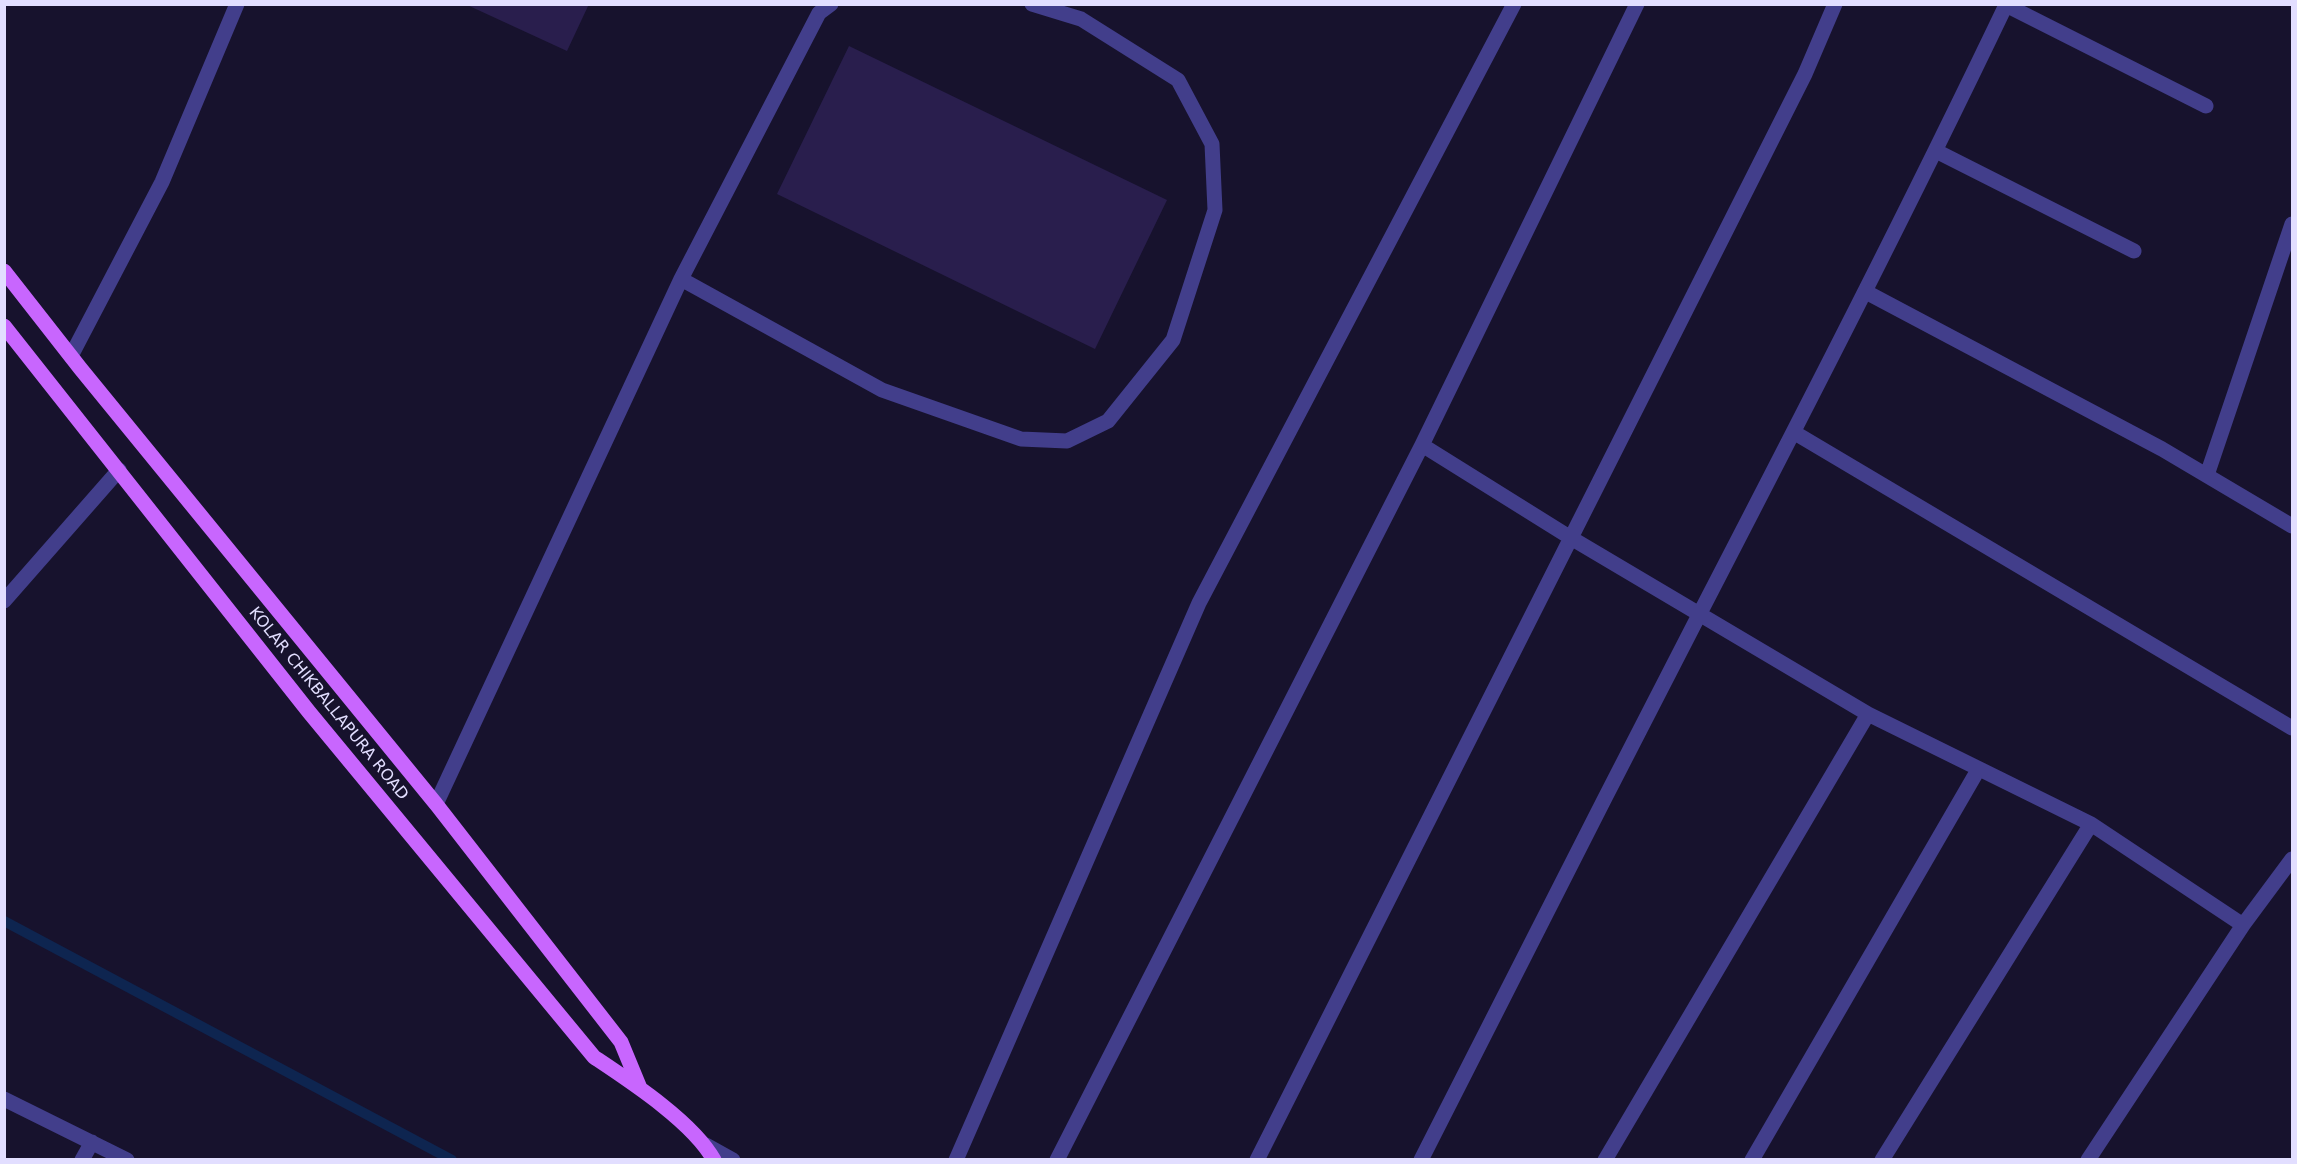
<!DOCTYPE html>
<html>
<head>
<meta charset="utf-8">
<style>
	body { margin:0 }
	#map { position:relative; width:2297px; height:1164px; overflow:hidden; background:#17122d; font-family:"DejaVu Sans",sans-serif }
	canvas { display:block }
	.frame { position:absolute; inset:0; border:6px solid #e2deff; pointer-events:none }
</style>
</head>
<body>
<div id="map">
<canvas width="2297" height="1164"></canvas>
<div class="frame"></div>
</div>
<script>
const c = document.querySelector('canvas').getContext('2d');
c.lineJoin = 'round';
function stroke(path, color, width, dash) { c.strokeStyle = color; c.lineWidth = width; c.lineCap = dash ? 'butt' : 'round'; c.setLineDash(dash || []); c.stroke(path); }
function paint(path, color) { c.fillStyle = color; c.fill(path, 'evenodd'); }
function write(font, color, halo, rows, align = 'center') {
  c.font = font + ' "DejaVu Sans",sans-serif'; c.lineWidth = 4.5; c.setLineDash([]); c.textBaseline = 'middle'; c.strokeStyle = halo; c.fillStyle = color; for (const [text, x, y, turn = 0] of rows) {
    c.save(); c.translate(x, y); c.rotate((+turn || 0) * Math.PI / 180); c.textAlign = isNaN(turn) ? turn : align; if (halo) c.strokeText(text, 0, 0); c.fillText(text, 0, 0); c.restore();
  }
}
stroke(new Path2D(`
	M4 921 452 1160`), '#0e2550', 10);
paint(new Path2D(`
	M465 4H589L567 51Z
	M849 46 1167 200 1095 349 777 194Z`), '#291e4d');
stroke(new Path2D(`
	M1936 151 2134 251
	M681 279 882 390 1021 439 1067 441 1108 421 1173 340 1215 210 1212 144 1178 80 1081 19 1032 4
	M1866 292 2162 449 2292 526
	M71 356 162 182 237 4
	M1795 433 2292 728
	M1422 445 1571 538 1868 714 2091 824 2243 925
	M2207 475 2292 224
	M4 601 119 470
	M436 804 681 279 819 13 831 4
	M4 1099 127 1160
	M706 1145 733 1160
	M82 1160 92 1142
	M956 1160 1199 603 1514 4
	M1057 1160 1422 445 1637 4
	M1257 1160 1805 74 1835 4
	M1421 1160C1514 978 1605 796 1699 615 1804 412 1908 210 2006 5L2206 106
	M1605 1160 1868 714
	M1752 1160 1978 770
	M1882 1160 2091 824
	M2088 1160 2243 925 2292 859`), '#423e8b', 15);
stroke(new Path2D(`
	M4 271 80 368 436 804 621 1042 640 1088
	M4 326 309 712 594 1057C630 1081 693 1122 714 1160`), '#c866fe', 15);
write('16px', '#e2deff', '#17122d', [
	["KOLAR CHIKBALLAPURA ROAD",328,704,51]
]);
</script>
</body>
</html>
